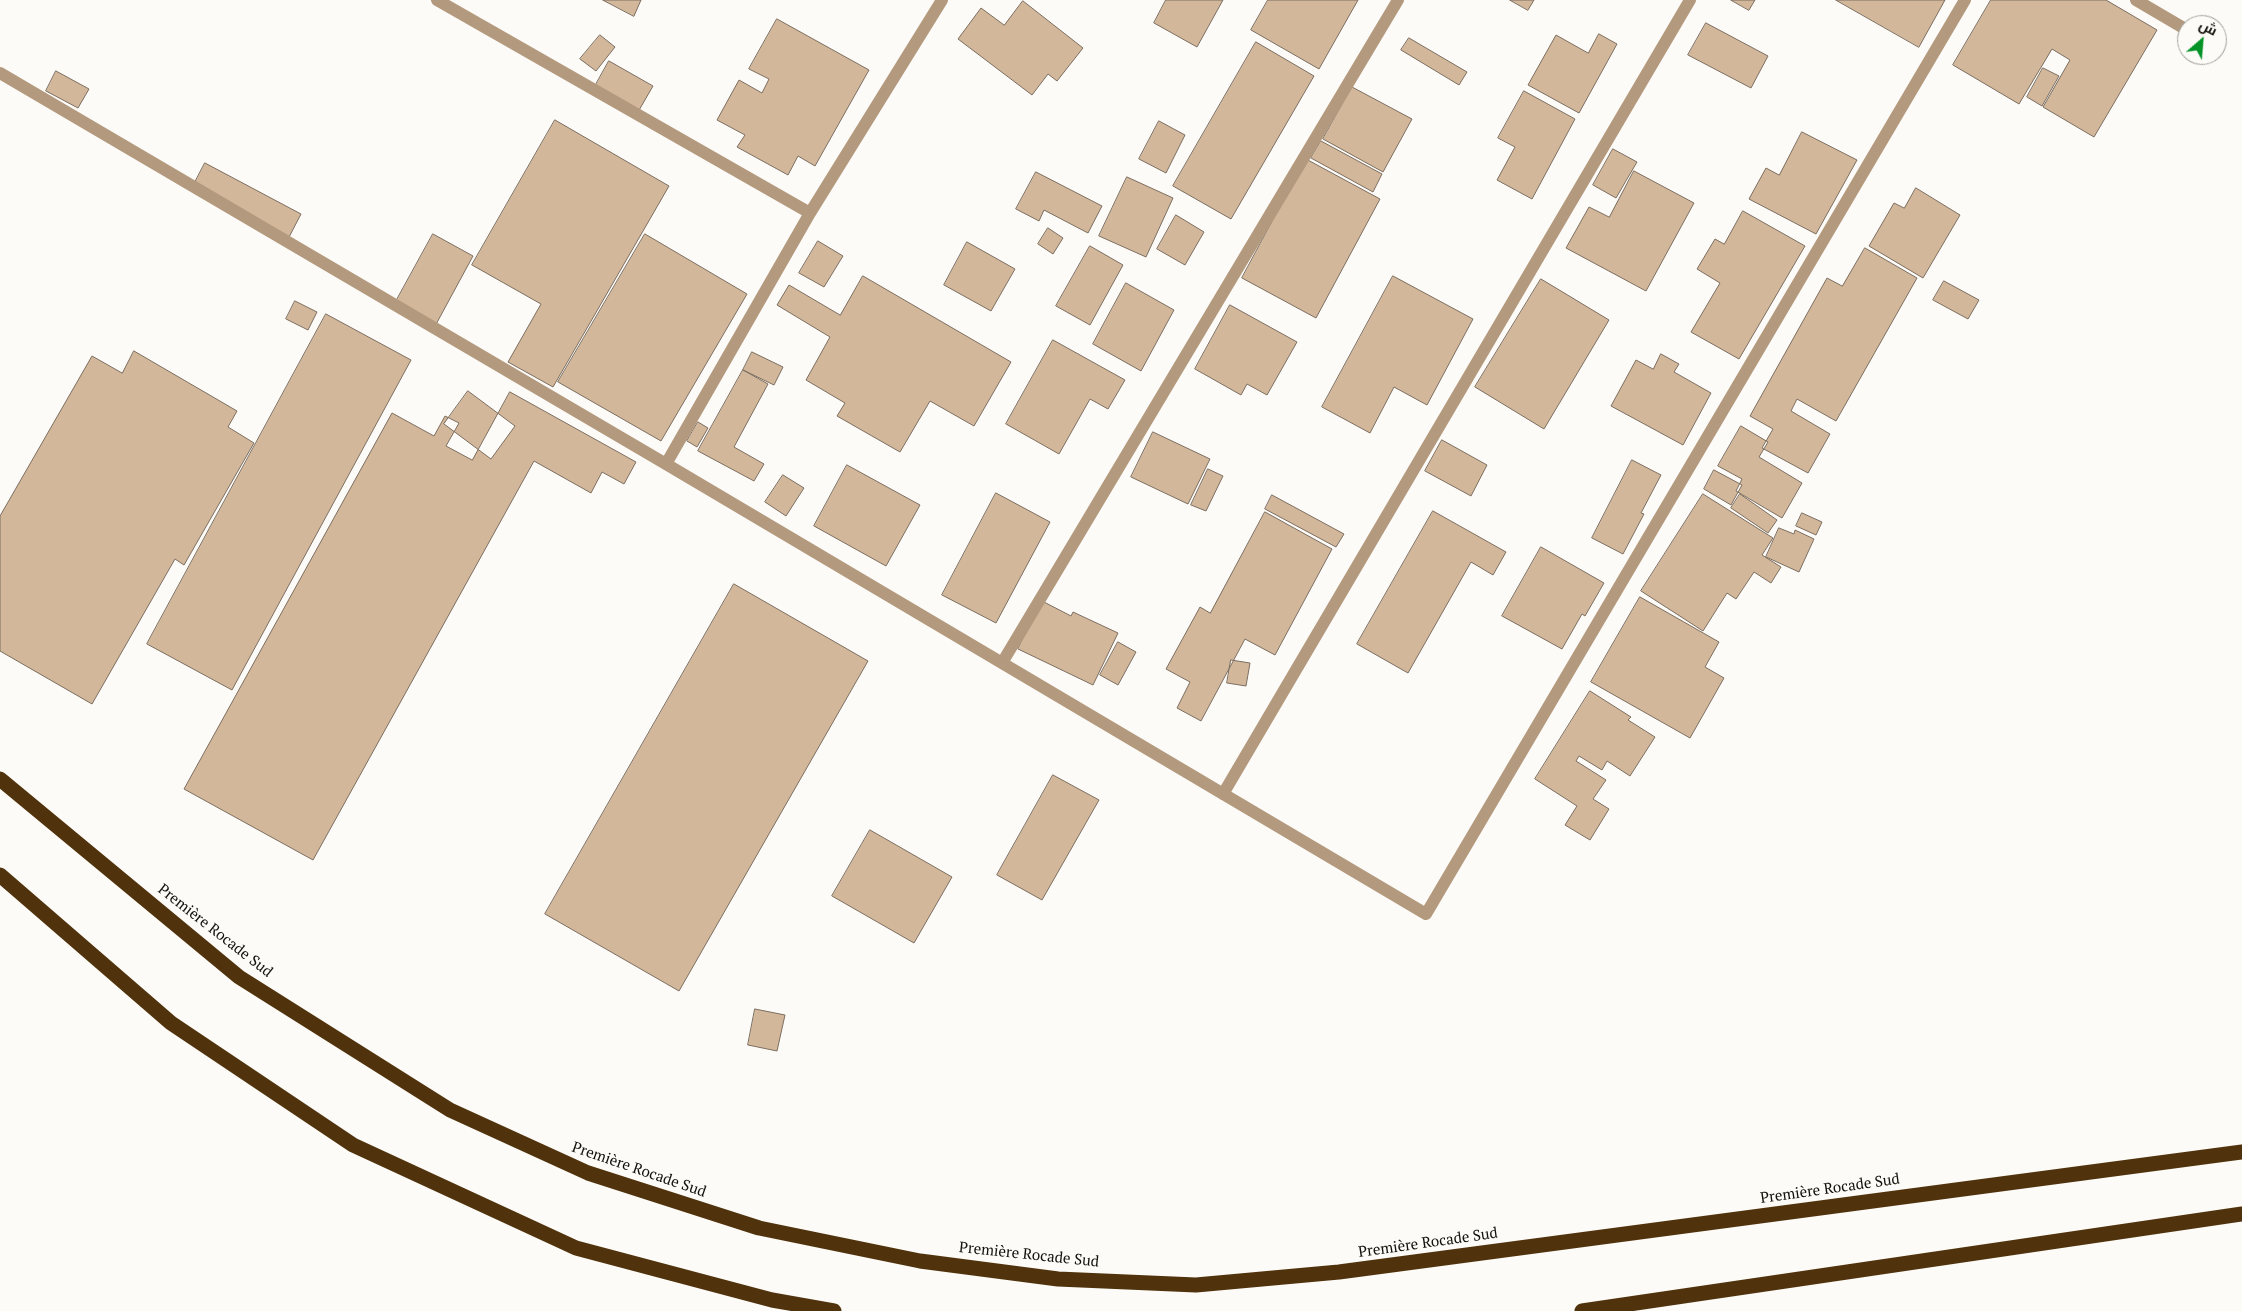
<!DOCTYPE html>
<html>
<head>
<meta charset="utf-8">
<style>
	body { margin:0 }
	#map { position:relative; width:2242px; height:1311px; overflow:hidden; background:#fdfbf7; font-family:"PT Serif",Cairo,serif }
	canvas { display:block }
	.north { position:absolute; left:2177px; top:15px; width:50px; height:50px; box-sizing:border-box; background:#fdfbf7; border:1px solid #a09d98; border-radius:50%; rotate:27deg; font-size:14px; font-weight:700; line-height:20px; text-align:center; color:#14100a }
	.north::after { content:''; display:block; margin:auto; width:18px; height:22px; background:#039327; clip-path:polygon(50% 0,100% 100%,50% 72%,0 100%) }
</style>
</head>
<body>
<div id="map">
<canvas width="2242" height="1311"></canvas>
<div class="north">ش</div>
</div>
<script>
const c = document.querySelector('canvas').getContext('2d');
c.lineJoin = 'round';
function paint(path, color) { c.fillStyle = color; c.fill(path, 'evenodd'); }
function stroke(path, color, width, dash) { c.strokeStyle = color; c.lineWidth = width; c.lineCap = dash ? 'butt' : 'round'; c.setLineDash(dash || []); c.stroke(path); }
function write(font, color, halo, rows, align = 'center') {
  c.font = font + ' "PT Serif",serif'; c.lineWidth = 5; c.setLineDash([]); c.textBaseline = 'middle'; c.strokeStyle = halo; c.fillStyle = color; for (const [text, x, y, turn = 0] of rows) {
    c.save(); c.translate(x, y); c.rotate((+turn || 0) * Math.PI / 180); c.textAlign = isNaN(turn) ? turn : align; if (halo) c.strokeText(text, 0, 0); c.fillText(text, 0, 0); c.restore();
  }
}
const building = new Path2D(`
	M603 0H641L634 16Z
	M1166 0H1223L1197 47 1154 23Z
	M1268 0H1358L1319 69 1251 30Z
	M1510 0H1534L1528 10Z
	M1731 0H1755L1749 10Z
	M1836 0H1945L1919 47Z
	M1991 0H2106L2157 30 2094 137 2043 107 2070 60 2052 49 2019 104 1953 65Z
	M1023 1 1083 48 1057 81 1048 74 1032 95 958 39 981 8 1004 25Z
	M777 19 869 70 815 166 798 156 788 175 737 147 745 135 717 120 739 80 762 93 769 79 749 69Z
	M1706 23 1768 56 1751 88 1688 55Z
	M1599 34 1617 44 1579 113 1528 85 1556 35 1588 53Z
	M600 35 615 47 596 71 580 59Z
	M1409 38 1467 72 1459 85 1401 50Z
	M1256 42 1314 76 1231 219 1173 186Z
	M609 61 653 86 638 112 594 88Z
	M2043 68 2059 76 2042 106 2027 97Z
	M56 71 89 89 78 108 46 91Z
	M1352 87 1412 119 1383 172 1323 139Z
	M1524 91 1575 119 1532 199 1497 180 1515 147 1498 138Z
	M555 120 669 186 553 387 508 362 541 304 472 265Z
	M1159 121 1185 135 1166 173 1139 159Z
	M1802 132 1857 160 1816 234 1749 199 1766 168 1779 175Z
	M1321 141 1382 174 1373 192 1311 158Z
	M1613 149 1637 162 1616 198 1593 185Z
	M1306 159 1380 199 1316 318 1242 278Z
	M205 163 301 214 287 241 191 190Z
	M1634 171 1694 203 1646 291 1566 248 1589 207 1609 217Z
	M1036 172 1102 206 1088 233 1044 210 1039 221 1016 209Z
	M1127 177 1173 198 1146 257 1099 236Z
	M1916 188 1960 215 1923 278 1869 246 1894 203 1904 208Z
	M1743 211 1805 246 1739 359 1691 332 1720 283 1697 269 1715 239 1724 244Z
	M1176 215 1204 232 1185 265 1157 249Z
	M1048 228 1063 238 1053 254 1038 244Z
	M433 234 473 256 434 328 394 305Z
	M645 234 747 294 661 441 558 382Z
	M818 241 843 256 824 287 799 273Z
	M967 242 1015 269 991 311 944 285Z
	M1090 246 1123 265 1090 325 1056 306Z
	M1865 248 1917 278 1836 421 1797 399 1791 411 1830 434 1808 473 1762 448 1773 429 1750 416 1827 278 1842 286Z
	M863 276 1011 362 974 426 930 401 900 452 837 416 845 403 806 380 830 337 777 305 789 285 840 315Z
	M1393 276 1473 319 1427 405 1394 387 1370 433 1322 407Z
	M1541 279 1609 320 1544 429 1475 387Z
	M1944 281 1979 300 1968 319 1933 300Z
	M1126 283 1174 310 1141 371 1093 344Z
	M295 301 317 312 308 330 286 319Z
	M1230 305 1297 342 1267 395 1247 384 1241 395 1195 369Z
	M326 314 411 360 232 690 147 644Z
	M1053 340 1125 380 1108 409 1090 399 1059 454 1006 424Z
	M134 351 237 411 228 427 254 443 184 565 175 559 92 704 0 651V516L92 356 122 373Z
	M752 352 783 367 774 385 743 370Z
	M1661 354 1679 364 1674 372 1711 393 1683 445 1611 406 1636 360 1653 369Z
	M743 370 768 384 734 447 764 464 754 481 698 451Z
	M468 391 515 426 491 459 444 424Z
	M510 392 636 462 624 484 602 472 591 493 534 461 313 860 184 789 392 413 434 436 445 416 459 423 446 446 472 460Z
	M698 422 708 428 697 447 687 441Z
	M1741 426 1768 442 1759 457 1802 483 1782 518 1736 491 1742 479 1718 466Z
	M1153 432 1210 459 1188 504 1131 477Z
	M1442 440 1487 465 1471 496 1425 471Z
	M1632 460 1661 475 1641 513 1644 514 1623 554 1592 538Z
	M847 465 920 505 886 566 814 526Z
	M1208 469 1223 476 1206 511 1191 505Z
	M1714 470 1742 485 1731 505 1704 489Z
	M783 475 804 488 786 516 765 502Z
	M996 493 1050 522 996 623 942 595Z
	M1703 494 1773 538 1762 555 1781 567 1771 583 1754 572 1736 599 1727 593 1703 631 1641 591Z
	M1740 494 1777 520 1768 533 1731 508Z
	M1272 495 1344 534 1336 547 1265 509Z
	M1433 511 1506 552 1493 575 1471 562 1408 673 1357 644Z
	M1265 512 1332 549 1275 655 1245 639 1201 721 1177 708 1190 682 1166 669 1200 607 1210 613Z
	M1802 513 1822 522 1816 535 1796 526Z
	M1779 528 1794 534 1795 530 1814 539 1799 572 1766 557Z
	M1541 547 1604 583 1585 616 1582 614 1562 649 1502 616Z
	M734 584 868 661 679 991 545 914Z
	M1640 597 1719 642 1705 667 1724 678 1690 738 1591 682Z
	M1042 601 1071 616 1073 612 1118 633 1093 685 1018 649Z
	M1118 642 1136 652 1118 685 1100 675Z
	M1231 660 1250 663 1246 686 1227 683Z
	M1590 691 1631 717 1628 720 1655 737 1630 776 1607 761 1602 770 1579 756 1576 761 1606 780 1593 799 1609 809 1590 840 1565 825 1577 806 1535 779Z
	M1053 775 1099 800 1042 900 997 875Z
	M870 830 952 877 914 943 832 896Z
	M755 1009 785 1015 777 1051 748 1045Z`);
paint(building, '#d2b79b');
stroke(building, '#7c6e60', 1);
stroke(new Path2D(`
	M437 0 810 213
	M2136 0 2187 30
	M0 73 666 464 1426 914 1965 0
	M666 464 810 213 942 0
	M1002 663 1398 0
	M1223 794 1690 0`), '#b3997e', 12);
stroke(new Path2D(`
	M0 779 239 977 450 1110 588 1173 759 1228 920 1261 1058 1279 1196 1285 1339 1272 2242 1152
	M0 875 171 1023 353 1145 576 1248 772 1300 834 1311
	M1582 1311 2242 1214`), '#50330d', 15);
write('15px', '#14100a', '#fdfbf7', [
	["Première Rocade Sud",215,931,38],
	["Première Rocade Sud",639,1170,19],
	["Première Rocade Sud",1830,1189,-8],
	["Première Rocade Sud",1428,1243,-8],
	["Première Rocade Sud",1029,1255,6]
]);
</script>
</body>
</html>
